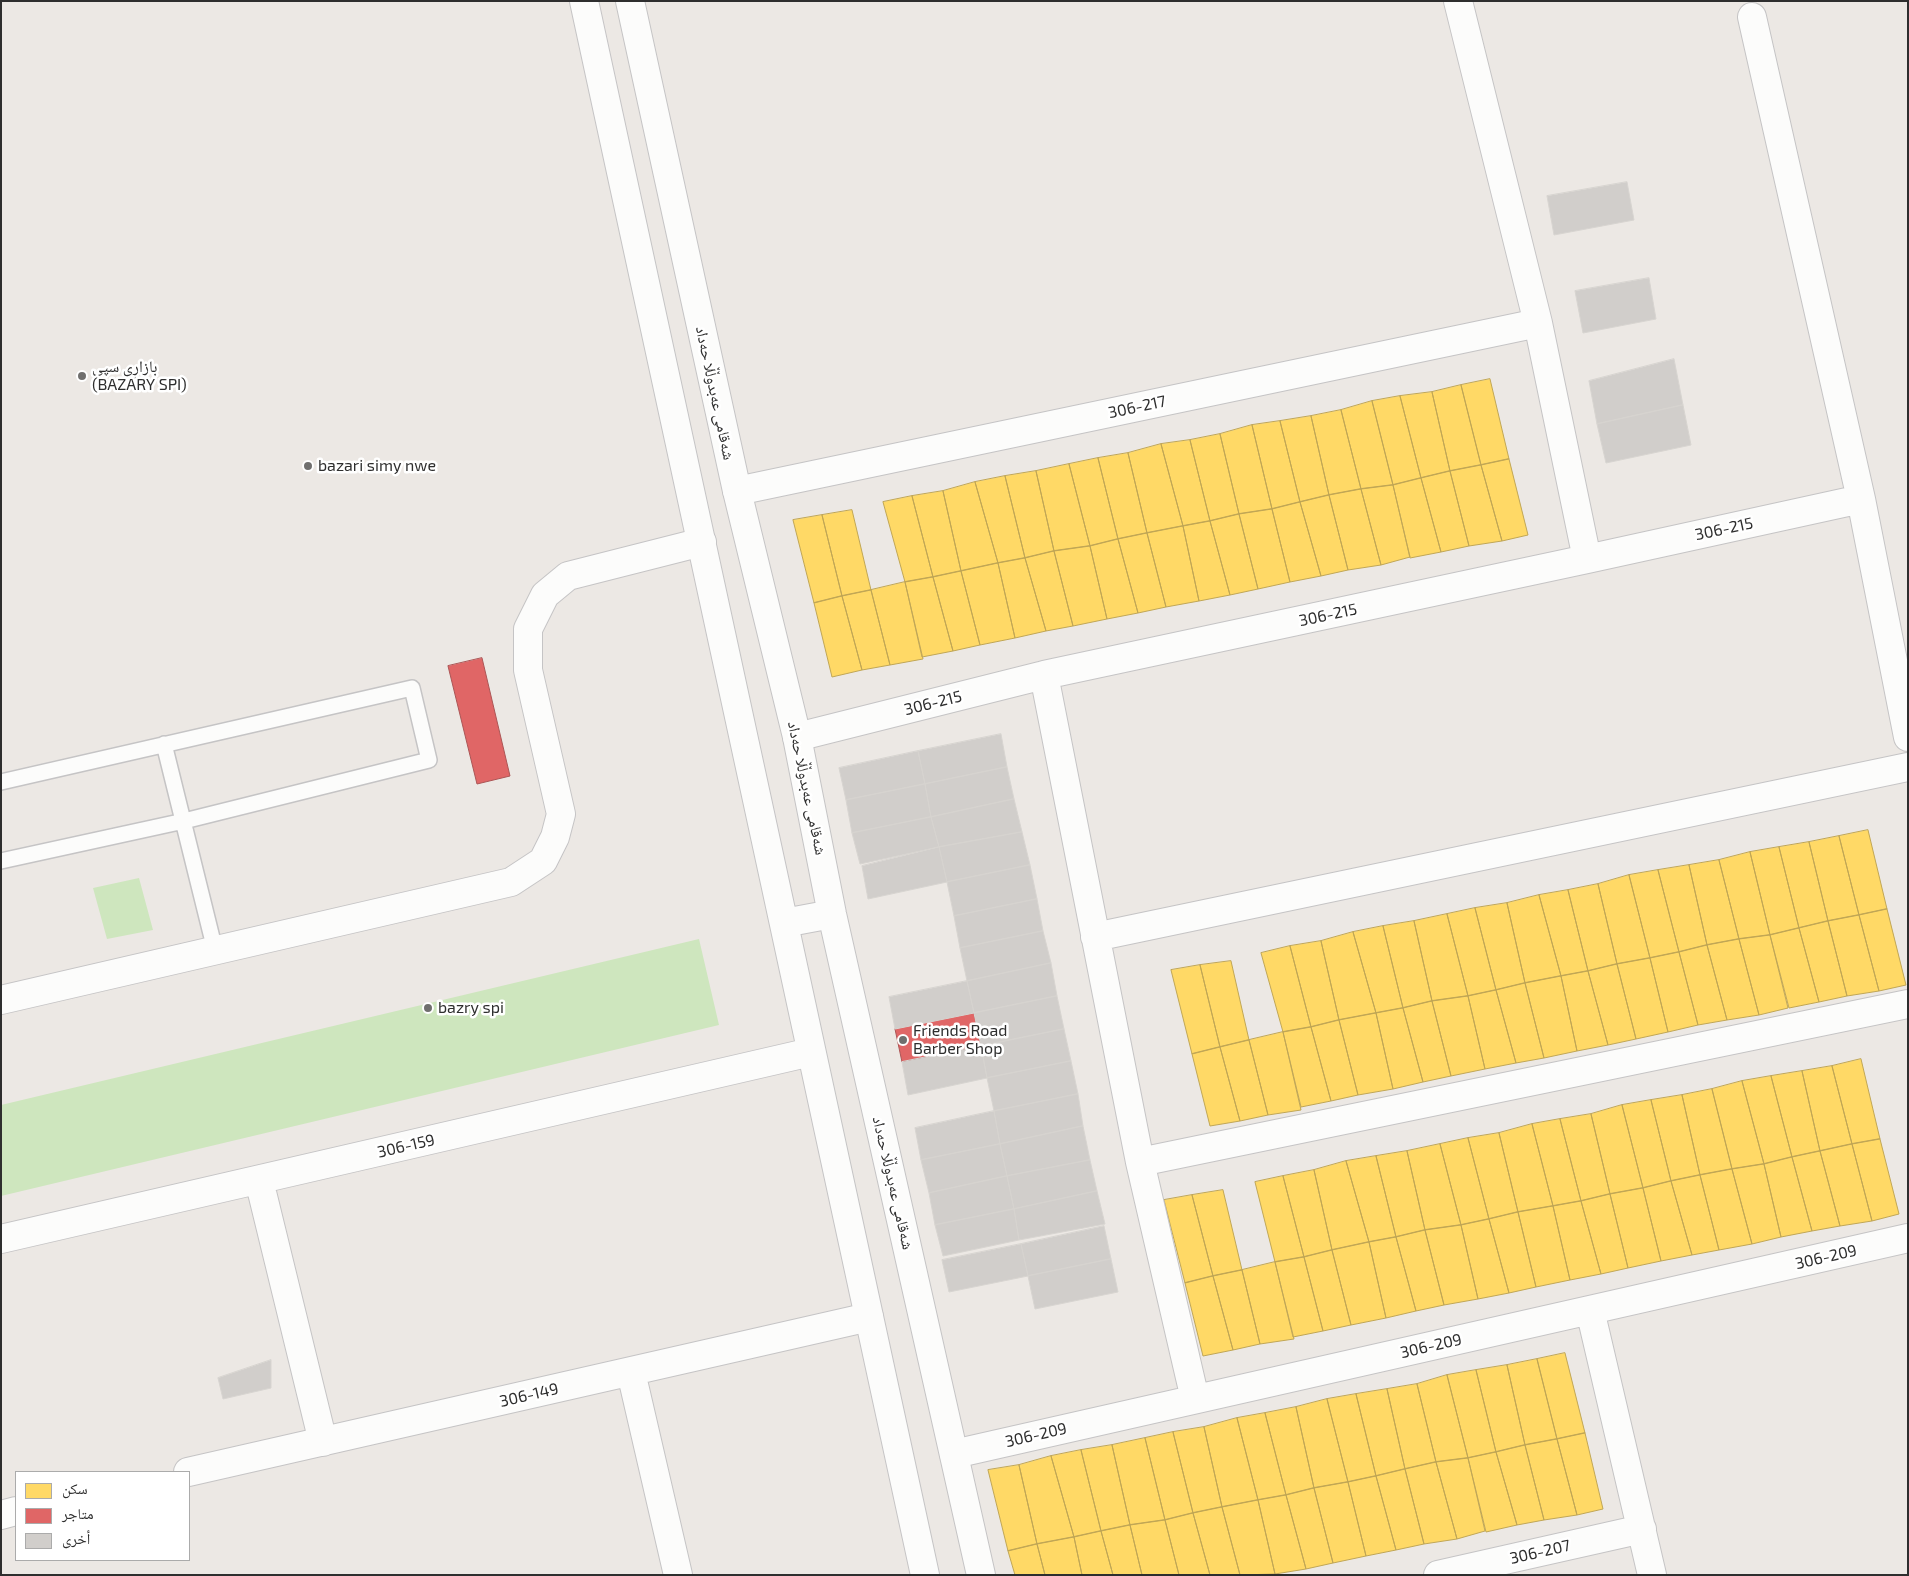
<!DOCTYPE html>
<html>
<head>
<meta charset="utf-8">
<style>
	body { margin:0 }
	#map { position:relative; width:1909px; height:1576px; overflow:hidden; background:#ece8e4; font-family:"Exo 2","Noto Naskh Arabic",sans-serif }
	canvas { display:block }
	.frame { position:absolute; inset:0; border:2px solid #2e2e2e; pointer-events:none }
	.legend { position:absolute; left:15px; top:1471px; width:175px; height:90px; box-sizing:border-box; background:#fff; border:1px solid #ababab; margin:0; padding:6px 9px; list-style:none; font-size:15px; color:#2e2e2e }
	.legend li { display:flex; align-items:center; gap:10px; height:25px }
	.legend b { width:25px; border:1px solid #ababab }
</style>
</head>
<body>
<div id="map">
<canvas width="1909" height="1576"></canvas>
<div class="frame"></div>
<ul class="legend">
<li><b style="height:14px;background:#ffd966"></b>سكن</li>
<li><b style="height:14px;background:#e06666"></b>متاجر</li>
<li><b style="height:14px;background:#d1cecb"></b>أخرى</li>
</ul>
</div>
<script>
const c = document.querySelector('canvas').getContext('2d');
c.lineJoin = 'round';
function paint(path, color) { c.fillStyle = color; c.fill(path, 'evenodd'); }
function stroke(path, color, width, dash) { c.strokeStyle = color; c.lineWidth = width; c.lineCap = dash ? 'butt' : 'round'; c.setLineDash(dash || []); c.stroke(path); }
function write(font, color, halo, rows, align = 'center') {
  c.font = font + ' "Exo 2","Noto Naskh Arabic",sans-serif'; c.lineWidth = 5; c.setLineDash([]); c.textBaseline = 'middle'; c.strokeStyle = halo; c.fillStyle = color; for (const [text, x, y, turn = 0] of rows) {
    c.save(); c.translate(x, y); c.rotate((+turn || 0) * Math.PI / 180); c.textAlign = isNaN(turn) ? turn : align; if (halo) c.strokeText(text, 0, 0); c.fillText(text, 0, 0); c.restore();
  }
}
paint(new Path2D(`
	M139 878 153 930 107 939 93 888Z
	M699 939 719 1025 1 1196V1105Z`), '#cee6be');
const homes = new Path2D(`
	M1490 379 1509 459 1481 465 1461 385Z
	M1461 385 1481 465 1450 471 1432 392Z
	M1432 392 1450 471 1421 478 1400 396Z
	M1400 396 1421 478 1393 485 1372 401Z
	M1372 401 1393 485 1361 489 1341 410Z
	M1341 410 1361 489 1329 495 1311 416Z
	M1311 416 1329 495 1300 502 1280 421Z
	M1280 421 1300 502 1272 509 1252 425Z
	M1252 425 1272 509 1239 514 1220 434Z
	M1220 434 1239 514 1210 521 1190 440Z
	M1190 440 1210 521 1183 526 1161 444Z
	M1161 444 1183 526 1147 533 1128 453Z
	M1128 453 1147 533 1118 539 1098 458Z
	M1098 458 1118 539 1090 546 1069 464Z
	M1509 459 1528 535 1502 541 1481 465Z
	M1069 464 1090 546 1054 551 1036 471Z
	M1481 465 1502 541 1469 546 1450 471Z
	M1036 471 1054 551 1025 558 1005 476Z
	M1450 471 1469 546 1441 552 1421 478Z
	M1005 476 1025 558 998 563 975 482Z
	M1421 478 1441 552 1410 558 1393 485Z
	M975 482 998 563 961 571 943 491Z
	M1393 485 1410 557 1381 565 1361 489Z
	M1361 489 1381 565 1348 570 1329 495Z
	M943 491 961 571 933 577 912 496Z
	M1329 495 1348 570 1321 576 1300 502Z
	M912 496 933 577 905 582 883 502Z
	M1300 502 1321 576 1290 582 1272 509Z
	M1272 509 1290 582 1258 589 1239 514Z
	M852 510 871 590 842 596 822 515Z
	M1239 514 1258 589 1230 595 1210 521Z
	M822 515 842 596 814 603 793 520Z
	M1210 521 1230 595 1199 601 1183 526Z
	M1183 526 1199 601 1166 607 1147 533Z
	M1147 533 1166 607 1138 613 1118 539Z
	M1118 539 1138 613 1107 619 1090 546Z
	M1090 546 1107 619 1073 626 1054 551Z
	M1054 551 1073 626 1046 631 1025 558Z
	M1025 558 1046 631 1015 638 998 563Z
	M998 563 1015 638 980 645 961 571Z
	M961 571 980 645 953 651 933 577Z
	M933 577 953 651 922 657 905 582Z
	M905 582 923 659 890 665 871 590Z
	M871 590 890 665 862 670 842 596Z
	M842 596 862 670 832 677 814 603Z
	M1868 830 1887 909 1859 915 1839 836Z
	M1839 836 1859 915 1828 921 1809 842Z
	M1809 842 1828 921 1799 928 1779 847Z
	M1779 847 1799 928 1770 935 1750 852Z
	M1750 852 1770 935 1739 939 1719 860Z
	M1719 860 1739 939 1707 945 1689 865Z
	M1689 865 1707 945 1679 952 1658 870Z
	M1658 870 1679 952 1650 958 1629 875Z
	M1629 875 1650 958 1617 964 1598 884Z
	M1598 884 1617 964 1588 971 1568 890Z
	M1568 890 1588 971 1561 976 1539 895Z
	M1539 895 1561 976 1525 983 1507 903Z
	M1507 903 1525 983 1496 990 1475 908Z
	M1475 908 1496 990 1468 996 1447 914Z
	M1887 909 1906 985 1879 991 1859 915Z
	M1447 914 1468 996 1432 1001 1414 921Z
	M1859 915 1879 991 1847 996 1828 921Z
	M1414 921 1432 1001 1403 1008 1383 926Z
	M1828 921 1847 996 1819 1002 1799 928Z
	M1383 926 1403 1008 1376 1013 1353 932Z
	M1799 928 1819 1002 1789 1008 1770 935Z
	M1353 932 1376 1013 1339 1020 1321 941Z
	M1770 935 1788 1008 1759 1015 1739 939Z
	M1739 939 1759 1015 1727 1020 1707 945Z
	M1321 941 1339 1020 1311 1027 1290 946Z
	M1707 945 1727 1020 1698 1025 1679 952Z
	M1290 946 1311 1027 1283 1032 1261 953Z
	M1679 952 1698 1025 1668 1032 1650 958Z
	M1650 958 1668 1032 1636 1039 1617 964Z
	M1231 961 1249 1040 1220 1047 1200 965Z
	M1617 964 1636 1039 1608 1045 1588 971Z
	M1200 965 1220 1047 1192 1054 1171 970Z
	M1588 971 1608 1045 1577 1051 1561 976Z
	M1561 976 1577 1051 1544 1058 1525 983Z
	M1525 983 1544 1058 1516 1063 1496 990Z
	M1496 990 1516 1063 1485 1069 1468 996Z
	M1468 996 1485 1069 1451 1076 1432 1001Z
	M1432 1001 1451 1076 1423 1082 1403 1008Z
	M1403 1008 1423 1082 1393 1089 1376 1013Z
	M1376 1013 1393 1089 1358 1095 1339 1020Z
	M1339 1020 1358 1095 1331 1101 1311 1027Z
	M1311 1027 1331 1101 1301 1107 1283 1032Z
	M1283 1032 1301 1110 1268 1115 1249 1040Z
	M1249 1040 1268 1115 1240 1121 1220 1047Z
	M1220 1047 1240 1121 1210 1126 1192 1054Z
	M1861 1059 1880 1139 1852 1144 1832 1066Z
	M1832 1066 1852 1144 1820 1151 1802 1071Z
	M1802 1071 1820 1151 1792 1157 1771 1076Z
	M1771 1076 1792 1157 1764 1164 1742 1081Z
	M1742 1081 1764 1164 1732 1169 1712 1089Z
	M1712 1089 1732 1169 1700 1175 1682 1095Z
	M1682 1095 1700 1175 1671 1181 1651 1100Z
	M1651 1100 1671 1181 1643 1188 1622 1105Z
	M1622 1105 1643 1188 1610 1194 1591 1114Z
	M1591 1114 1610 1194 1581 1201 1560 1119Z
	M1560 1119 1581 1201 1553 1206 1532 1124Z
	M1532 1124 1553 1206 1518 1212 1499 1133Z
	M1499 1133 1518 1212 1489 1219 1468 1138Z
	M1468 1138 1489 1219 1461 1225 1440 1144Z
	M1880 1139 1899 1214 1872 1221 1852 1144Z
	M1440 1144 1461 1225 1425 1230 1407 1151Z
	M1852 1144 1872 1221 1840 1226 1820 1151Z
	M1407 1151 1425 1230 1396 1237 1376 1156Z
	M1820 1151 1840 1226 1812 1231 1792 1157Z
	M1376 1156 1396 1237 1369 1242 1346 1161Z
	M1792 1157 1812 1231 1781 1237 1764 1164Z
	M1346 1161 1369 1242 1332 1250 1314 1170Z
	M1764 1164 1781 1237 1752 1244 1732 1169Z
	M1732 1169 1752 1244 1719 1250 1700 1175Z
	M1314 1170 1332 1250 1304 1257 1283 1176Z
	M1700 1175 1719 1250 1692 1255 1671 1181Z
	M1283 1176 1304 1257 1275 1262 1255 1182Z
	M1671 1181 1692 1255 1661 1261 1643 1188Z
	M1643 1188 1661 1261 1628 1268 1610 1194Z
	M1223 1190 1242 1270 1213 1276 1192 1195Z
	M1610 1194 1628 1268 1601 1274 1581 1201Z
	M1192 1195 1213 1276 1185 1283 1164 1200Z
	M1581 1201 1601 1274 1570 1280 1553 1206Z
	M1553 1206 1570 1280 1536 1287 1518 1212Z
	M1518 1212 1536 1287 1509 1293 1489 1219Z
	M1489 1219 1509 1293 1478 1299 1461 1225Z
	M1461 1225 1478 1299 1444 1305 1425 1230Z
	M1425 1230 1444 1305 1416 1311 1396 1237Z
	M1396 1237 1416 1311 1386 1318 1369 1242Z
	M1369 1242 1386 1318 1351 1325 1332 1250Z
	M1332 1250 1351 1325 1323 1331 1304 1257Z
	M1304 1257 1323 1331 1293 1337 1275 1262Z
	M1275 1262 1294 1339 1260 1344 1242 1270Z
	M1242 1270 1260 1344 1233 1350 1213 1276Z
	M1213 1276 1233 1350 1203 1356 1185 1283Z
	M1565 1353 1585 1433 1557 1439 1537 1359Z
	M1537 1359 1557 1439 1525 1445 1507 1365Z
	M1507 1365 1525 1445 1496 1452 1476 1370Z
	M1476 1370 1496 1452 1468 1458 1447 1375Z
	M1447 1375 1468 1458 1436 1462 1417 1384Z
	M1417 1384 1436 1462 1405 1469 1387 1389Z
	M1387 1389 1405 1469 1376 1476 1356 1394Z
	M1356 1394 1376 1476 1348 1482 1327 1399Z
	M1327 1399 1348 1482 1314 1488 1296 1407Z
	M1296 1407 1314 1488 1286 1495 1265 1413Z
	M1265 1413 1286 1495 1258 1500 1237 1418Z
	M1237 1418 1258 1500 1222 1507 1204 1427Z
	M1204 1427 1222 1507 1193 1513 1173 1432Z
	M1173 1432 1193 1513 1165 1520 1145 1438Z
	M1585 1433 1603 1509 1577 1515 1557 1439Z
	M1145 1438 1165 1520 1130 1525 1112 1445Z
	M1557 1439 1577 1515 1544 1520 1525 1445Z
	M1112 1445 1130 1525 1101 1531 1081 1450Z
	M1525 1445 1544 1520 1517 1525 1496 1452Z
	M1081 1450 1101 1531 1074 1537 1051 1456Z
	M1496 1452 1517 1525 1486 1532 1468 1458Z
	M1051 1456 1074 1537 1037 1544 1019 1465Z
	M1468 1458 1485 1531 1457 1539 1436 1462Z
	M1436 1462 1457 1539 1424 1544 1405 1469Z
	M1019 1465 1037 1544 1008 1551 988 1470Z
	M1405 1469 1424 1544 1396 1550 1376 1476Z
	M1376 1476 1396 1550 1366 1556 1348 1482Z
	M1348 1482 1366 1556 1333 1563 1314 1488Z
	M1314 1488 1333 1563 1306 1569 1286 1495Z
	M1286 1495 1306 1569 1275 1574 1258 1500Z
	M1258 1500 1275 1574 1240 1575 1222 1507Z
	M1222 1507 1240 1575H1210L1193 1513Z
	M1193 1513 1210 1575H1179L1165 1520Z
	M1165 1520 1179 1575H1142L1130 1525Z
	M1130 1525 1142 1575H1113L1101 1531Z
	M1101 1531 1113 1575H1082L1074 1537Z
	M1074 1537 1082 1575H1045L1037 1544Z
	M1037 1544 1045 1575H1015L1008 1551Z`);
paint(homes, '#ffd966');
stroke(homes, '#c0a655', 1);
const shops = new Path2D(`
	M482 658 510 776 477 784 448 666Z
	M974 1013 981 1046 902 1062 895 1029Z`);
paint(shops, '#e06666');
stroke(shops, '#ab5555', 1);
const building = new Path2D(`
	M1627 182 1634 220 1554 235 1547 196Z
	M1649 278 1656 319 1583 333 1575 291Z
	M1674 359 1683 405 1597 424 1589 381Z
	M1683 405 1691 445 1606 463 1597 424Z
	M1001 734 1007 767 925 784 918 751Z
	M918 751 925 784 846 800 839 768Z
	M1007 767 1014 799 931 817 925 784Z
	M925 784 931 817 852 833 846 800Z
	M1014 799 1022 832 939 847 931 817Z
	M931 817 939 847 860 864 852 833Z
	M1022 832 1030 865 947 882 939 847Z
	M939 847 947 882 868 899 862 866Z
	M1030 865 1037 899 954 916 947 882Z
	M1037 899 1043 931 960 948 954 916Z
	M1043 931 1051 963 967 981 960 948Z
	M1051 963 1057 996 974 1013 967 981Z
	M967 981 974 1013 895 1029 889 997Z
	M1057 996 1064 1029 981 1046 974 1013Z
	M1064 1029 1071 1061 987 1078 981 1046Z
	M981 1046 987 1078 908 1095 902 1062Z
	M1071 1061 1078 1094 994 1111 987 1078Z
	M1078 1094 1083 1126 1000 1144 994 1111Z
	M994 1111 1000 1144 921 1160 915 1128Z
	M1083 1126 1090 1160 1007 1176 1000 1144Z
	M1000 1144 1007 1176 929 1193 921 1160Z
	M1090 1160 1097 1191 1014 1209 1007 1176Z
	M1007 1176 1014 1209 935 1225 929 1193Z
	M1097 1191 1105 1224 1019 1240 1014 1209Z
	M1014 1209 1019 1240 943 1256 935 1225Z
	M1104 1226 1111 1259 1028 1276 1021 1244Z
	M1021 1244 1028 1276 949 1292 942 1260Z
	M1111 1259 1118 1292 1035 1309 1028 1276Z
	M271 1360V1388L223 1399 218 1378Z`);
paint(building, '#d1cecb');
stroke(building, '#d7d4d0', 1);
const service = new Path2D(`
	M164 744 215 950
	M1 782 412 688 429 760 184 821 1 861`);
const minor = new Path2D(`
	M1458 1 1538 323 1587 559
	M1752 17 1861 499 1908 737
	M737 491 1538 323
	M1044 675 1140 1162 1195 1399
	M797 737 1044 675 1587 559 1861 499
	M1095 937 1908 767
	M1 1000 511 882 543 861 555 837 561 814 528 670V629L545 595 568 576 702 542
	M1140 1162 1908 1004
	M259 1180 323 1442
	M1 1239 811 1052
	M1590 1310 1652 1575
	M631 1372 678 1575
	M954 1454 1908 1238
	M188 1472 869 1317
	M1 1515 16 1511
	M1438 1575 1642 1529`);
const tertiary = new Path2D(`
	M584 1 925 1575
	M630 1 737 491 797 737 832 914 981 1575
	M784 923 832 914`);
stroke(service, '#c5c4c5', 18);
stroke(minor, '#c5c4c5', 30);
stroke(tertiary, '#c5c4c5', 30);
stroke(service, '#fcfcfb', 15);
stroke(minor, '#fcfcfb', 28);
stroke(tertiary, '#fcfcfb', 28);
for (const [x, y, r, color] of [
	[82,376,5,"#706f6e"],
	[308,466,5,"#706f6e"],
	[428,1008,5,"#706f6e"],
	[903,1040,5,"#706f6e"]
]) { const dot = new Path2D(); dot.arc(x, y, r, 0, 2 * Math.PI); c.fillStyle = color; c.fill(dot); stroke(dot, '#fff', 2); }
write('16px', '#2e2e2e', '#fff', [
	["بازاڕی سپی",92,367],
	["(BAZARY SPI)",92,385],
	["bazari simy nwe",318,466],
	["bazry spi",438,1008],
	["Friends Road",913,1031],
	["Barber Shop",913,1049]
], 'left');
write('16px', '#2e2e2e', '#fff', [
	["شەقامی عەبدوڵڵا حەداد",715,393,78],
	["306-217",1137,407,-12],
	["306-215",1724,529,-12],
	["306-215",1328,615,-12],
	["306-215",933,703,-14],
	["شەقامی عەبدوڵڵا حەداد",807,788,78],
	["306-159",406,1146,-13],
	["شەقامی عەبدوڵڵا حەداد",893,1183,77],
	["306-209",1826,1257,-13],
	["306-209",1431,1346,-13],
	["306-149",529,1395,-13],
	["306-209",1036,1435,-13],
	["306-207",1540,1552,-13]
]);
</script>
</body>
</html>
